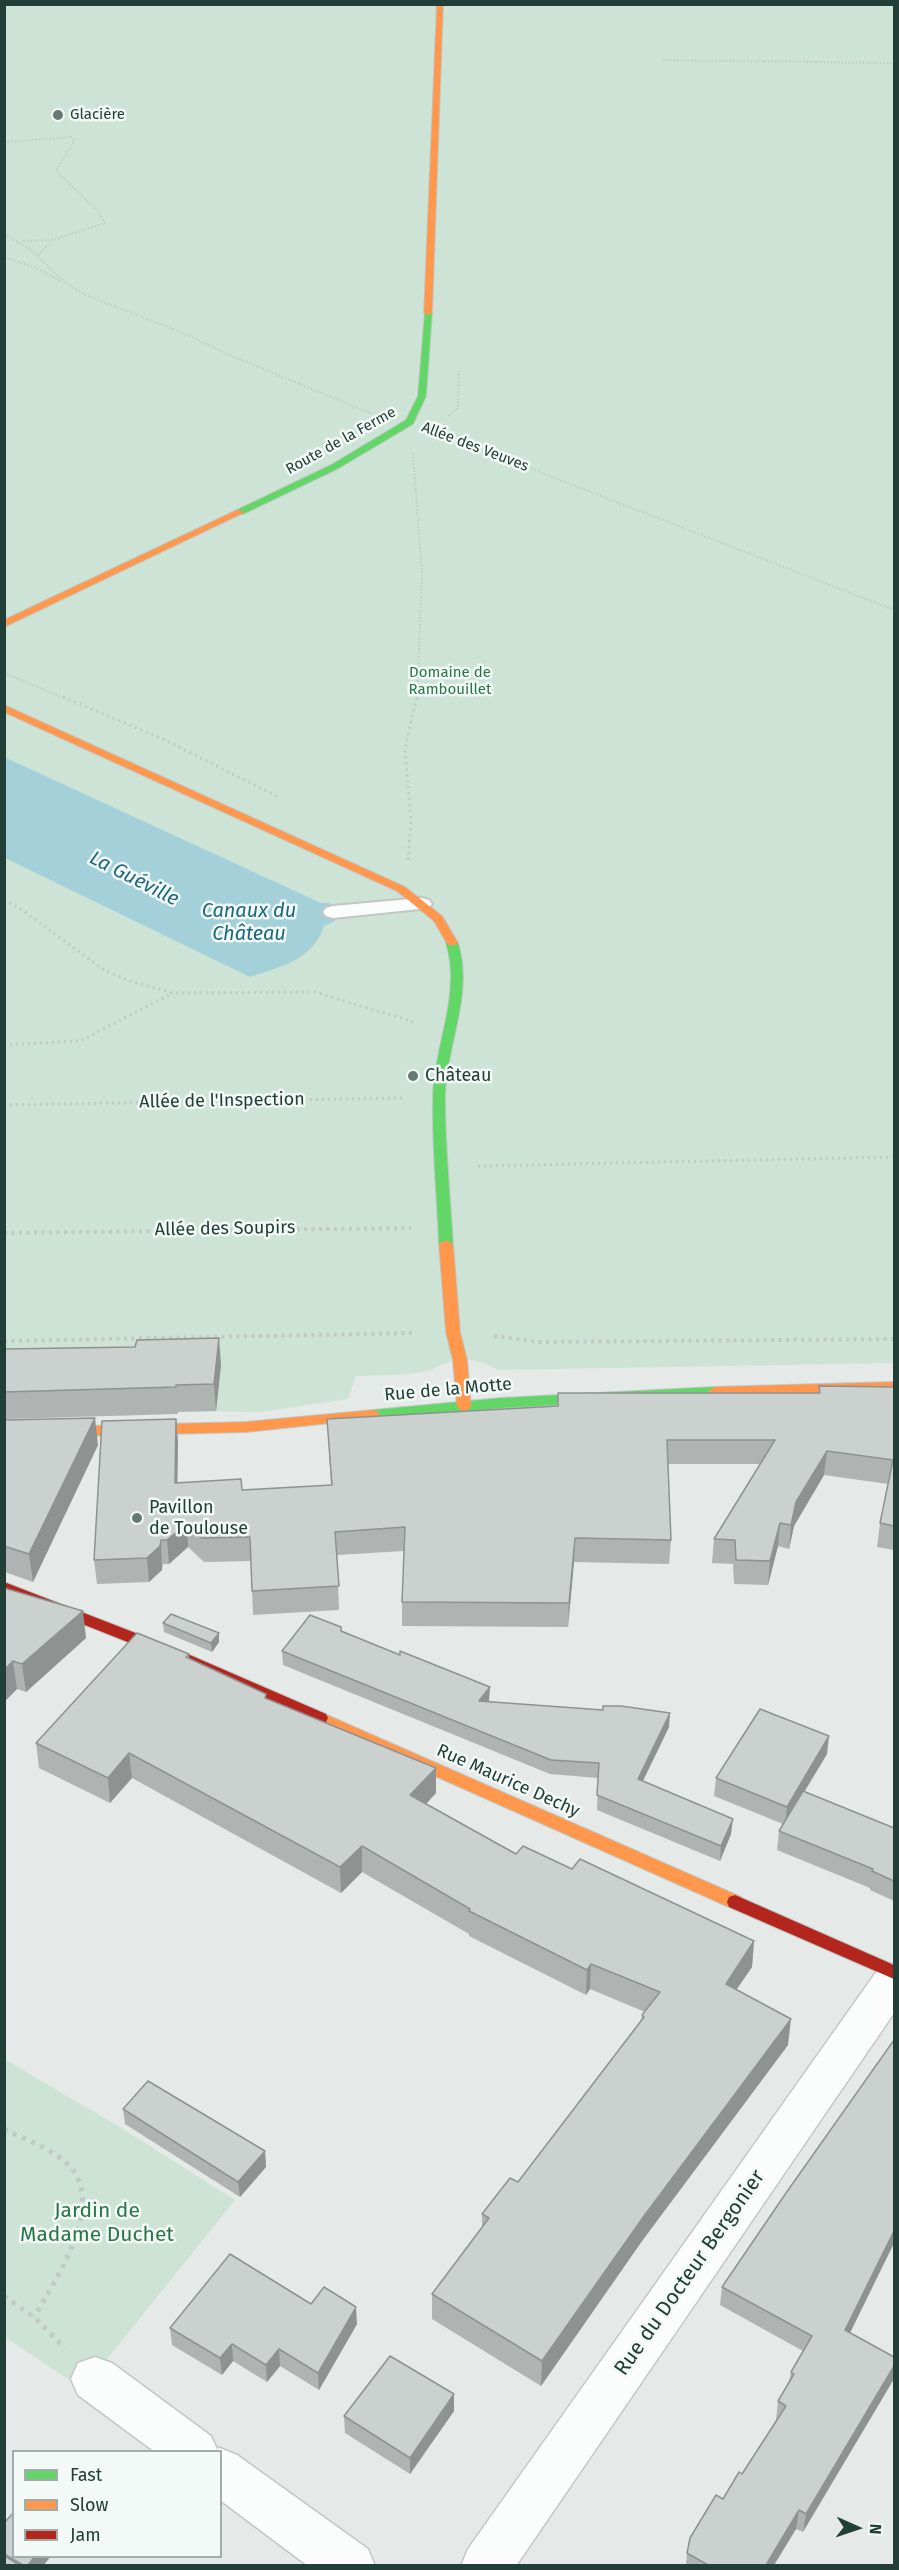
<!DOCTYPE html>
<html>
<head>
<meta charset="utf-8">
<style>
	body { margin:0 }
	#map { position:relative; width:899px; height:2570px; overflow:hidden; background:#e5eae8; font-family:"Fira Sans",sans-serif }
	canvas { display:block }
	.frame { position:absolute; inset:0; border:6px solid #213e37; pointer-events:none }
	.legend { position:absolute; left:12px; top:2450px; width:210px; height:108px; box-sizing:border-box; background:#f3f9f6; border:2px solid #9faeaa; margin:0; padding:8px 10px; list-style:none; font-size:18px; color:#213e37 }
	.legend li { display:flex; align-items:center; gap:12px; height:30px }
	.legend b { width:30px; border:2px solid #9faeaa }
	.north { position:absolute; left:827px; top:2498px; width:60px; height:60px; -webkit-text-stroke:4px #f3f9f6; paint-order:stroke; rotate:93deg; font-size:16px; font-weight:700; line-height:24px; text-align:center; color:#213e37 }
	.north::after { content:''; display:block; margin:auto; width:21px; height:27px; background:#213e37; clip-path:polygon(50% 0,100% 100%,50% 72%,0 100%) }
</style>
</head>
<body>
<div id="map">
<canvas width="899" height="2570"></canvas>
<div class="frame"></div>
<ul class="legend">
<li><b style="height:8px;background:#63d668"></b>Fast</li>
<li><b style="height:8px;background:#ff974d"></b>Slow</li>
<li><b style="height:8px;background:#b3261e"></b>Jam</li>
</ul>
<div class="north">N</div>
</div>
<script>
const c = document.querySelector('canvas').getContext('2d');
c.lineJoin = 'round';
function paint(path, color) { c.fillStyle = color; c.fill(path, 'evenodd'); }
function stroke(path, color, width, dash) { c.strokeStyle = color; c.lineWidth = width; c.lineCap = dash ? 'butt' : 'round'; c.setLineDash(dash || []); c.stroke(path); }
function write(font, color, halo, rows, align = 'center') {
  c.font = font + ' "Fira Sans",sans-serif'; c.lineWidth = 5; c.setLineDash([]); c.textBaseline = 'middle'; c.strokeStyle = halo; c.fillStyle = color; for (const [text, x, y, turn = 0] of rows) {
    c.save(); c.translate(x, y); c.rotate((+turn || 0) * Math.PI / 180); c.textAlign = isNaN(turn) ? turn : align; if (halo) c.strokeText(text, 0, 0); c.fillText(text, 0, 0); c.restore();
  }
}
paint(new Path2D(`
	M4 5H894V1363L498 1370C481 1360 463 1356 444 1364 438 1366 433 1370 427 1371 404 1376 380 1375 356 1376L348 1399 261 1412 5 1409Z
	M4 2059 120 2127 235 2200 83 2389 5 2337Z`), '#cde3d5');
paint(new Path2D(`
	M4 757 321 903H330L335 921 324 926C312 961 282 966 250 977L5 858Z`), '#a4d1d9');
const lane = new Path2D(`
	M422 898 429 900 432 904 429 908 333 918 326 916 323 912 326 908 333 906Z`);
const street = new Path2D(`
	M894 1963V2013L516 2566H461L468 2549 879 1968Z
	M95 2357 112 2363 211 2436 217 2449 220 2448 237 2455 368 2549 375 2566H308L220 2500V2452H155L78 2395 71 2379 78 2363Z`);
const fast = new Path2D(`
	M425 311 432 313 426 396 413 424 337 469 243 514H237V510L331 465 406 420 418 396Z
	M452 940 458 943C474 994 446 1045 445 1097 445 1146 450 1195 453 1244L446 1248 439 1244C437 1195 432 1146 433 1097 434 1045 462 994 446 943Z
	M714 1387 719 1389 721 1392 719 1395 501 1408 373 1420 366 1415 373 1410 501 1398Z`);
const slow = new Path2D(`
	M437 4H443L432 313 428 315 424 313Z
	M237 510 245 512 4 627V620Z
	M4 705 405 887 442 916 458 943 456 945H448L434 921 397 891 4 712Z
	M446 1240 453 1244 460 1332 467 1360 471 1407 464 1412 457 1407 453 1360 446 1332 439 1244Z
	M894 1382V1392L714 1397 707 1392 714 1387Z
	M373 1410 378 1412 380 1415 378 1418 246 1432 4 1438V1428L246 1422Z
	M320 1712 741 1897 743 1902 741 1907 735 1909 729 1907 314 1722 312 1718 314 1714Z`);
const jam = new Path2D(`
	M4 1582 169 1646 326 1714 328 1718 326 1722 320 1724 314 1722 158 1654 4 1593Z
	M735 1895 894 1965V1979L729 1907 727 1902 729 1897Z`);
stroke(lane, '#c2c7c5', 4);
stroke(street, '#c2c7c5', 3);
stroke(fast, '#c0c8c5', 2);
stroke(slow, '#c0c8c5', 2);
stroke(jam, '#c0c8c5', 2);
stroke(new Path2D(`
	M663 60 894 63
	M4 142 72 137 74 141 56 171 98 211 105 223 53 240 21 241
	M4 234 31 250 65 283 88 296 188 335 227 354 370 413
	M38 255 50 242
	M4 257 39 269 61 282
	M448 416 458 408 459 371
	M437 432 894 610
	M413 453 422 574 417 699
	M4 673 66 699`), '#c1cac7', 2, [1.5, 2]);
stroke(new Path2D(`
	M63 697 163 739 280 798
	M408 860 411 821 405 749 417 697
	M4 900 21 909 104 970 130 981 173 993 315 992 414 1022
	M4 1045 80 1041 173 993
	M4 1105 402 1098
	M478 1166 894 1157`), '#c1cac7', 3, [2, 4]);
stroke(new Path2D(`
	M4 1233 411 1228
	M494 1336 539 1342 894 1339
	M4 1341 414 1333`), '#c1cac7', 4, [3, 4.5]);
stroke(new Path2D(`
	M4 2129C24 2139 48 2147 65 2162 110 2199 56 2279 34 2317
	M4 2296 34 2317 65 2348`), '#c1cac7', 5, [4, 6]);
paint(lane, '#fbfcfc');
paint(street, '#fbfcfc');
paint(fast, '#63d668');
paint(slow, '#ff974d');
paint(jam, '#b3261e');
paint(new Path2D(`
	M4 1349 221 1365 216 1411 178 1412V1414L4 1419Z
	M819 1386 894 1387V1550L877 1547 880 1523 888 1484 824 1475 794 1526 789 1549 778 1546 768 1585 734 1584 733 1564 712 1563 714 1539 761 1464H668L671 1540 669 1564 574 1562 568 1627 402 1626V1602L404 1551 337 1555 339 1610 253 1615 251 1561 204 1562 188 1547 169 1564H163L162 1570 149 1582 97 1584 94 1560 176 1419 178 1443 177 1483 242 1490 331 1485 327 1419 557 1406 558 1393H819Z
	M4 1420 98 1445 33 1582 5 1572Z
	M4 1588 86 1638 26 1692 17 1689 4 1702Z
	M163 1623 219 1633V1642L212 1652 164 1632Z
	M282 1651 489 1702 669 1727 643 1781 731 1834 720 1861 597 1810 598 1778 550 1774 283 1665Z
	M189 1654V1658L267 1699 436 1793 426 1804 516 1854 572 1869 754 1941 752 1967 736 1990 788 2045 642 2241 541 2386 432 2319V2294L482 2228V2214L518 2182 641 2021 642 2015 645 2012 590 1989 586 1995 469 1936V1934L362 1872 341 1893 132 1778 110 1803 39 1768 36 1743Z
	M827 1754 804 1792 894 1828V1901L870 1890V1888L777 1850 779 1831 783 1824 714 1796 716 1778Z
	M123 2109 265 2151 266 2167 240 2197 125 2124Z
	M894 2243 850 2333 803 2532 796 2529 774 2565H686L687 2553 723 2499 742 2474 776 2420 778 2401 789 2382 791 2372 803 2351 720 2305 722 2287Z
	M311 2304 357 2324 319 2390 280 2366 267 2382 233 2361 222 2375 172 2345 170 2328Z
	M454 2411 410 2474 345 2433 344 2416Z
	M4 2523 44 2565H4Z`), '#afb4b2');
paint(new Path2D(`
	M219 1338 221 1365 216 1411 214 1384Z
	M95 1418 98 1445 33 1582 29 1554Z
	M176 1419 178 1443 177 1507 175 1483Z
	M827 1451 824 1475 794 1526 789 1549 791 1525 796 1502Z
	M187 1523 188 1547 169 1564 167 1540Z
	M780 1523 778 1546 768 1585 770 1561Z
	M575 1538 574 1562 568 1627 569 1603Z
	M161 1540 162 1570 149 1582 147 1558Z
	M83 1611 86 1638 26 1692 22 1664Z
	M219 1633V1642L212 1652 211 1643Z
	M13 1661 17 1689 4 1702V1670Z
	M490 1687 489 1702 479 1701Z
	M670 1713 669 1727 637 1793 638 1779Z
	M829 1736 827 1754 785 1824 787 1807Z
	M129 1753 132 1778 110 1803 108 1778Z
	M436 1768V1793L410 1821V1795Z
	M733 1819 731 1834 720 1861 721 1846Z
	M362 1846V1872L341 1893 340 1867Z
	M754 1941 752 1967 723 2009 726 1984Z
	M591 1964 590 1989 586 1995 587 1970Z
	M791 2019 788 2045 642 2241 541 2386 542 2361 644 2216Z
	M265 2151 266 2167 240 2197 238 2182Z
	M894 2231V2243L842 2349 845 2330Z
	M356 2307 357 2324 319 2390 318 2373Z
	M232 2344 233 2361 222 2375 220 2358Z
	M279 2349 280 2366 267 2382 266 2365Z
	M894 2366V2379L803 2532 806 2514Z
	M454 2394V2411L410 2474V2458Z
	M799 2510 796 2529 774 2565H766Z
	M35 2556H51L44 2565H28Z`), '#8e9291');
const building = new Path2D(`
	M219 1338 214 1384 176 1385V1387L4 1392V1349L135 1347 137 1340Z
	M819 1386 894 1387V1526L880 1523 893 1460 827 1451 796 1502 791 1525 780 1523 770 1561 736 1560 735 1540 714 1539 775 1440H667L671 1540 575 1538 569 1603 402 1602 405 1527 335 1532 339 1586 252 1591 250 1537 202 1538 187 1523 167 1540H161L160 1546 147 1558 94 1560 102 1421 176 1419 175 1483 241 1479 242 1490 332 1485 327 1419 558 1406V1393H820Z
	M95 1418 29 1554 4 1546V1420Z
	M4 1588 83 1611 22 1664 13 1661 4 1670Z
	M171 1614 219 1633 211 1643 163 1623Z
	M310 1615 341 1627V1631L400 1655V1651L490 1687 479 1701 603 1710V1706H621L670 1713 638 1779 733 1819 721 1846 597 1795 599 1763 551 1760 282 1651Z
	M137 1633 189 1654 186 1657 266 1694 265 1698 436 1768 410 1795 516 1854 523 1846 572 1869 580 1859 754 1941 726 1984 791 2019 644 2216 542 2361 432 2294 489 2218 482 2214 510 2178 518 2182 644 2017 642 2015 660 1992 591 1964 587 1970 469 1911 470 1909 362 1846 340 1867 129 1753 108 1778 36 1743Z
	M760 1709 829 1736 787 1807 716 1778Z
	M803 1791 894 1828V1881L872 1871 873 1869 779 1831Z
	M894 2040V2231L845 2330 894 2357V2366L806 2514 799 2510 766 2565H708L687 2553 690 2538 716 2495 723 2499 739 2472 742 2474 786 2406 778 2401 794 2374 791 2372 812 2336 722 2287 786 2193Z
	M148 2081 265 2151 238 2182 123 2109Z
	M230 2254 311 2304 324 2287 356 2307 318 2373 279 2349 266 2365 232 2344 220 2358 170 2328Z
	M390 2356 454 2394 410 2458 344 2416Z
	M14 2512V2556H35L28 2565H23L4 2554V2523Z
	M5 2556 19 2565H4Z`);
paint(building, '#cbd1cf');
stroke(building, '#8e9291', 1.5);
for (const [x, y, r, color] of [
	[58,115,6,"#667a75"],
	[413,1076,6,"#667a75"],
	[137,1518,6,"#667a75"]
]) { const dot = new Path2D(); dot.arc(x, y, r, 0, 2 * Math.PI); c.fillStyle = color; c.fill(dot); stroke(dot, '#f3f9f6', 2); }
write('15px', '#213e37', '#f3f9f6', [
	["Glacière",70,115]
], 'left');
write('15px', '#213e37', '#f3f9f6', [
	["Route de la Ferme",341,441,-29],
	["Allée des Veuves",475,447,21]
]);
write('15px', '#2a7649', '#f3f9f6', [
	["Domaine de",450,673],
	["Rambouillet",450,690]
]);
write('18px', '#213e37', '#f3f9f6', [
	["Château",425,1076],
	["Pavillon",149,1508],
	["de Toulouse",149,1529]
], 'left');
write('18px', '#213e37', '#f3f9f6', [
	["Allée de l'Inspection",222,1101,-1],
	["Allée des Soupirs",225,1229,-1],
	["Rue de la Motte",448,1390,-5],
	["Rue Maurice Dechy",508,1781,24]
]);
write('italic 20px', '#1a697c', '#f3f9f6', [
	["La Guéville",134,879,27],
	["Canaux du",249,911],
	["Château",249,934]
]);
write('21px', '#2a7649', '#f3f9f6', [
	["Jardin de",97,2211],
	["Madame Duchet",97,2235]
]);
write('21px', '#213e37', '#f3f9f6', [
	["Rue du Docteur Bergonier",690,2273,-55]
]);
</script>
</body>
</html>
